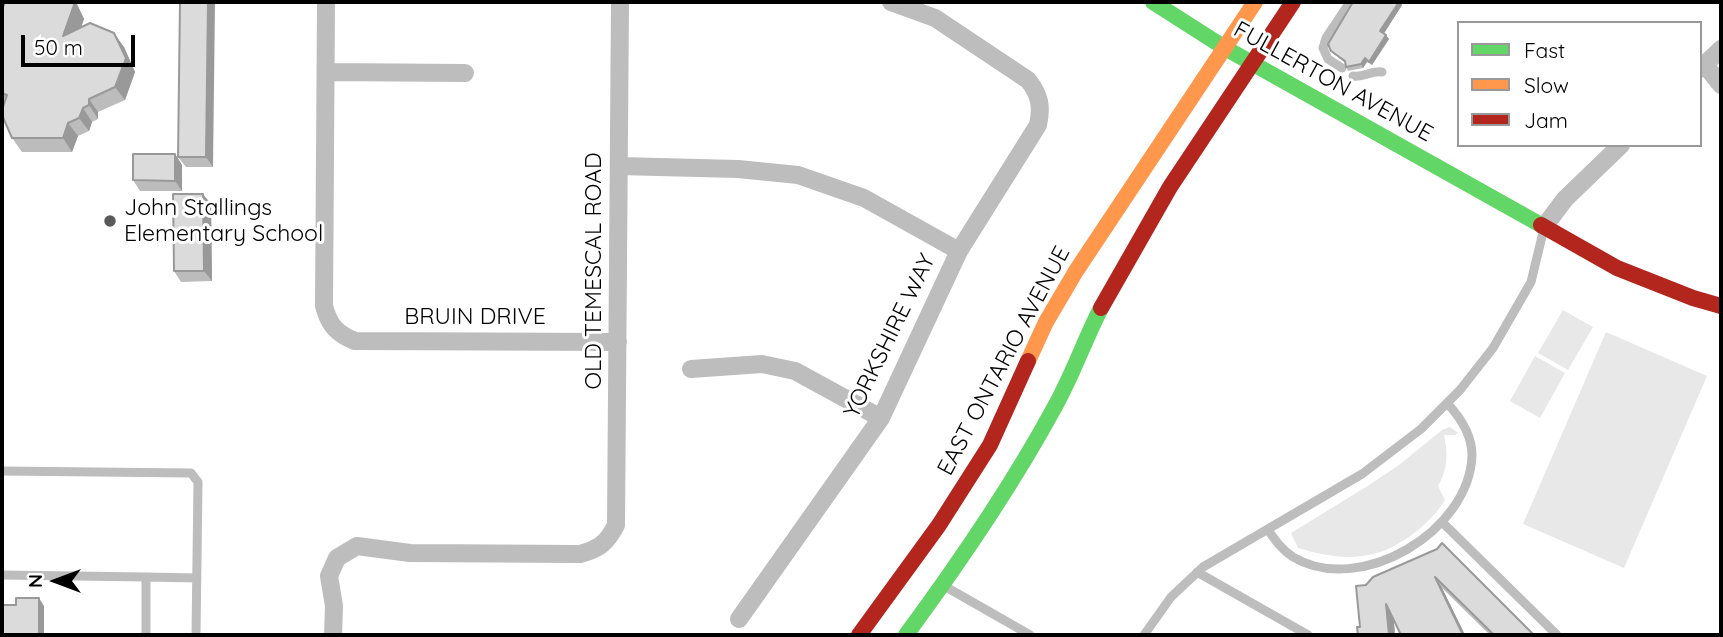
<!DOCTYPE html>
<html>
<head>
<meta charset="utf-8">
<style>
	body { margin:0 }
	#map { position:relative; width:1723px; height:637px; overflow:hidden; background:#fff; font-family:Quicksand,sans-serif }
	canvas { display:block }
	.frame { position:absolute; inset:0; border:4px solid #000; pointer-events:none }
	.legend { position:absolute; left:1457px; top:21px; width:245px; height:126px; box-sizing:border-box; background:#fff; border:2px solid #999; margin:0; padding:9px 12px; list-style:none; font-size:21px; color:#000 }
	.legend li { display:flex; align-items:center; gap:14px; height:35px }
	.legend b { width:35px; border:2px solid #999 }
	.north { position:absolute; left:21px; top:546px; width:70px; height:70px; -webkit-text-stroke:5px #fff; paint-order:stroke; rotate:270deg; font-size:19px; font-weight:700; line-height:28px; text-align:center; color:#000 }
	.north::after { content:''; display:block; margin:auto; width:24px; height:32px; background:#000; clip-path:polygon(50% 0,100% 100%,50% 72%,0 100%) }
	.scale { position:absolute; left:21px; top:35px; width:114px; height:32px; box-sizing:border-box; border:4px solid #000; border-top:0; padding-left:9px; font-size:21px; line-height:24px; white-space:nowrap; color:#000; -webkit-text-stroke:5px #fff; paint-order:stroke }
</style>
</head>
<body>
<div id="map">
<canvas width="1723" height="637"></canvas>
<div class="frame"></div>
<ul class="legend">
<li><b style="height:9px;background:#63d668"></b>Fast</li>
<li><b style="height:9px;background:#ff974d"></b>Slow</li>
<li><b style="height:9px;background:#b3261e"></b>Jam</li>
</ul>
<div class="north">N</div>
<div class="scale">50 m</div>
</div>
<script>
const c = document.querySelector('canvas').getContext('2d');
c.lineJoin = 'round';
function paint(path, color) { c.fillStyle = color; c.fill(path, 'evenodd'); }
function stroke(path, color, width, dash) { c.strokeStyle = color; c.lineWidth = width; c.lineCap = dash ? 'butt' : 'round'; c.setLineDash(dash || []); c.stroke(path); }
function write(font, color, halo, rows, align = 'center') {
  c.font = font + ' Quicksand,sans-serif'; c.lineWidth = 6; c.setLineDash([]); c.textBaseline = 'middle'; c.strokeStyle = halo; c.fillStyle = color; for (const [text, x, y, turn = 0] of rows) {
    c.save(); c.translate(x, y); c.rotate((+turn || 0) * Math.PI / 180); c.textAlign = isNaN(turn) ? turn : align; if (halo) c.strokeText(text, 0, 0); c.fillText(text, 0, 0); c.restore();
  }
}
paint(new Path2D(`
	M1563 310 1593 327 1568 370 1538 353Z
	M1606 332 1707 376 1624 568 1523 524Z
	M1535 356 1565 373 1540 418 1510 401Z
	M1450 427 1458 433 1455 435H1444C1448 454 1448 469 1438 486L1445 500C1429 526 1394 553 1362 556 1339 559 1319 554 1298 548L1291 533 1366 487 1399 465 1442 430Z`), '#e8e8e8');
stroke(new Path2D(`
	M1342 68 1328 59 1323 48 1326 38 1350 2
	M1353 76C1364 78 1371 70 1382 72
	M2 471 191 473 198 482 196 635
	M1442 522 1557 635
	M1268 530C1275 540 1282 550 1293 557 1360 597 1470 531 1472 455 1472 435 1460 417 1447 403
	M1197 572 1308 635
	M2 575 146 577V635
	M146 577 197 578
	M946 587 1030 635
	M1144 635 1171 597 1203 567 1362 474 1421 429 1460 390 1493 348 1531 282 1544 228`), '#bdbdbd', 9);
stroke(new Path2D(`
	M326 2 324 306C329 325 337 334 355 341L618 342
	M1705 65 1721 85
	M1700 69 1721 49
	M326 72 465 73
	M619 166 738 169 798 175 864 198 959 251
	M1544 227 1565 199 1621 145
	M691 369 762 364 795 371 881 418
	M739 619 881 418 959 251 1038 125C1042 107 1040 95 1028 80L935 18 891 2
	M333 635 334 606 329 576 337 558 357 546 410 553 580 554C599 549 607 543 616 525L620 2`), '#bdbdbd', 18);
stroke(new Path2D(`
	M1153 2 1225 48 1541 225
	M906 635C959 563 1010 489 1053 410 1072 377 1084 341 1101 308`), '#63d668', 16);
stroke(new Path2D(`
	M1028 361 1046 322 1076 271 1255 2`), '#ff974d', 16);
stroke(new Path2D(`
	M1541 225 1617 268 1693 298 1721 306
	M1101 308 1170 187 1293 2
	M859 635 939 525 990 445 1028 361`), '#b3261e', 16);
paint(new Path2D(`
	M5 2H76L84 19 81 28 124 47 135 72 125 100 98 112V119L92 122 89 131 78 136 72 152H22L12 138 4 104 2 103V10Z
	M180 2 213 167H186L178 157Z
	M1353 2H1400L1402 5 1384 33 1389 39 1372 65 1367 62 1363 68 1348 71 1346 67 1345 63 1334 54 1331 51Z
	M175 154 182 165V191H140L133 180Z
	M211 204 212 281 181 282 174 271Z
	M1437 549 1534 635H1490L1442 588 1465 635H1401L1394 621 1395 635H1358L1366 585Z`), '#bcbcbc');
paint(new Path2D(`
	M73 2H76L84 19 73 49 63 36Z
	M208 2H215L213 167 206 157Z
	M1399 2 1402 5 1383 35 1380 31Z
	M114 33 124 47 135 72 125 100 115 87Z
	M1386 35 1389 39 1372 65 1369 62Z
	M1365 58 1367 62 1363 68 1361 64Z
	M89 99 98 112V119L89 105Z
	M83 108 92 122 89 131 79 118Z
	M68 123 78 136 72 152 63 138Z
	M175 154 182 165V191L175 181Z
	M203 194 211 204 212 281 204 271Z
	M1435 577 1442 588 1465 635H1463Z
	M39 598 44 606V635H39Z
	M1386 604 1393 614 1395 635H1389Z`), '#999');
const building = new Path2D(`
	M5 2H73L74 5 63 36 90 23 114 33 126 58 115 87 89 99V105L83 108 79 118 68 123 63 138H12L2 115V110L7 95 2 93V10Z
	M180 2H208L206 157H178Z
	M1353 2H1399L1380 31 1386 35 1369 62 1365 58 1361 64 1346 67 1345 61 1331 51 1328 44Z
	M133 154H175V181L133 180Z
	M173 194H203L204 271H174Z
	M1442 543 1534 635H1494L1435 577 1463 635H1401L1386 604 1389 635H1358L1357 627H1360L1356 586 1366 585 1373 577 1437 549Z
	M16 598H39V635H2V605H16Z`);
paint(building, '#dbdbdb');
stroke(building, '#999', 2);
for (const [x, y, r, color] of [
	[110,221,7,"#595959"]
]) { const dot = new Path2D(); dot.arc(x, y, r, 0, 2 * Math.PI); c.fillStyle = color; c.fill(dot); stroke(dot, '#fff', 2.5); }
write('23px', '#000', '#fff', [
	["FULLERTON AVENUE",1333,82,29],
	["OLD TEMESCAL ROAD",594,271,-90],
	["BRUIN DRIVE",475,317],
	["YORKSHIRE WAY",890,336,-64],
	["EAST ONTARIO AVENUE",1004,361,-62]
]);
write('23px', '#000', '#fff', [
	["John Stallings",124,208],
	["Elementary School",124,234]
], 'left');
</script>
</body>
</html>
